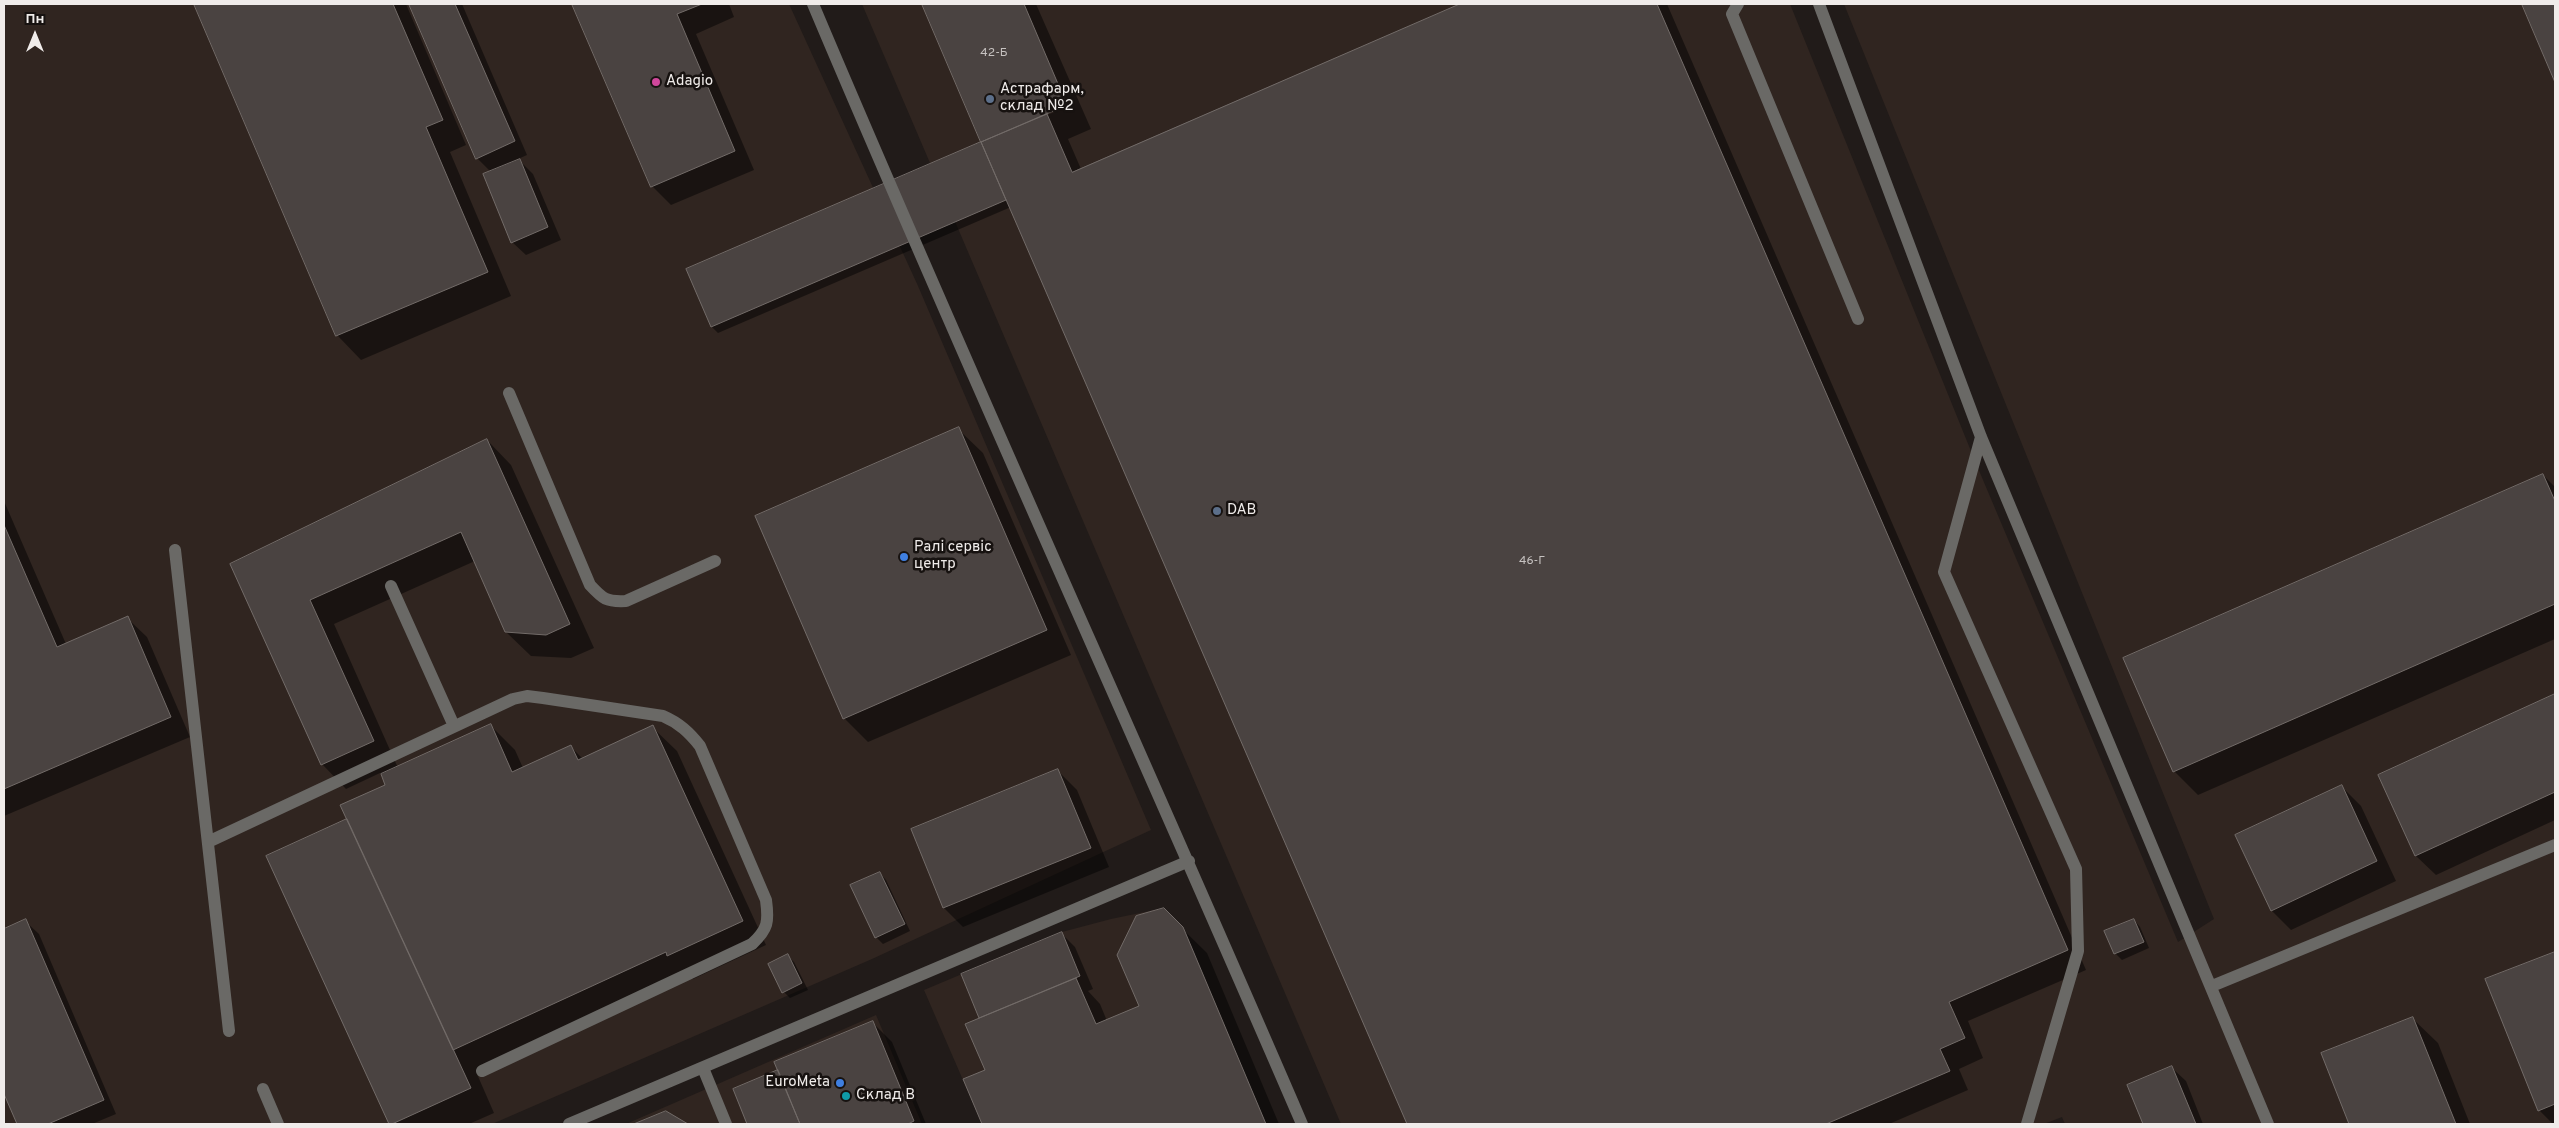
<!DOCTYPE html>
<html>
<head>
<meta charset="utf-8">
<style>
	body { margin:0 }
	#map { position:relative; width:2559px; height:1128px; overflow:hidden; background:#211b19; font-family:Overpass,sans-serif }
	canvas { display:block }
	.frame { position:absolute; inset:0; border:5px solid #f0ecea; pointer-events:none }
	.north { position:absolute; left:10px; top:10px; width:50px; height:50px; -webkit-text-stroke:4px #171210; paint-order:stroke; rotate:0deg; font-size:14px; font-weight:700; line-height:20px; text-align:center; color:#f0ecea }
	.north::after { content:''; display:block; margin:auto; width:18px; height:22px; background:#f0ecea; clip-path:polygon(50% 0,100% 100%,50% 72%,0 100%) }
</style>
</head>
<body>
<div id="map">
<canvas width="2559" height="1128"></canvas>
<div class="frame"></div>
<div class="north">Пн</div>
</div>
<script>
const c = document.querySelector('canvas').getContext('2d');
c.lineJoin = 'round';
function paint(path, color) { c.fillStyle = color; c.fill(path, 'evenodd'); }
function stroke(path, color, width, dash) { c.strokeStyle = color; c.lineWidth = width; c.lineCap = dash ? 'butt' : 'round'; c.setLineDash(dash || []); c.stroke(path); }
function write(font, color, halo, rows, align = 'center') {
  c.font = font + ' Overpass,sans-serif'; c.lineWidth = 5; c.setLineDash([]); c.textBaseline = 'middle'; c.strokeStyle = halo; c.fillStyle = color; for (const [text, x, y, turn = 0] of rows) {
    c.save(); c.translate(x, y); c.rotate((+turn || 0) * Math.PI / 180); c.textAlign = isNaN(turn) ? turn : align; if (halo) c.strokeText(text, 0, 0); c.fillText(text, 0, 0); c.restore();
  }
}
paint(new Path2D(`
	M4 4H789L918 286 1151 830 872 959 492 1124H4Z
	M862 4H1790L1975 461 2178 942 2214 919 1844 4H2555V1124H2065L2062 1117 2044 1124H1341Z
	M1164 908 1183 927 1266 1124H982L924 990 1062 932 1111 919Z
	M876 1015 922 1124H626Z`), '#302520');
paint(new Path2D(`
	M196 4H406L466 145 450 152 511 296 361 360 337 335Z
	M411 4H462L527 155 518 159 533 174 561 240 526 255 512 242 491 172 477 158Z
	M573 4H729L734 17 696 34 754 170 671 205 652 186Z
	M923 4H1036L1091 129 1068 139 1081 169 1463 4H1667L2086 970 1968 1021 1983 1058 1959 1069 1968 1090 1889 1124H1409L1011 207 718 333 712 327 687 270 983 143ZM1073 101 1074 104 1047 115 1045 113Z
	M2523 4H2555V79Z
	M958 429 983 453 1071 655 868 742 844 718Z
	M487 440 511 465 594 648 571 658 531 656 506 632 475 561 334 624 398 768 490 725 515 750 523 768 570 746 583 759 652 727 677 751 766 945 693 979 690 976 477 1074 494 1113 469 1124H391L267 856 348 819 387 785 380 773 346 789 322 764 231 564Z
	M2543 475 2555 487V639L2198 795 2174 771Z
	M4 501 66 644 127 618 147 637 190 737 4 816Z
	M2555 695V820L2436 875 2416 856 2380 776Z
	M1057 770 1077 790 1109 867 963 927 944 908 912 829Z
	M2342 787 2361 806 2396 881 2291 930 2272 911 2237 835Z
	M880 873 886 880 910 931 883 944 876 937Z
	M1163 910 1207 953 1279 1124H984L965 1080 986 1071 980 1017 1062 934 1075 947 1093 989 1088 991 1100 1004 1107 1021 1140 1007Z
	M2134 920 2140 927 2149 948 2122 960 2115 953Z
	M25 921 39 934 116 1114 92 1124H18L4 1091V930Z
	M2555 953V1124H2553L2539 1110 2487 980Z
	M788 956 794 962 808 990 790 998 784 992Z
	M2413 1019 2438 1043 2470 1124H2350L2322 1054Z
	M872 1022 892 1042 926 1124H749L734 1090 779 1071Z
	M2172 1068 2186 1081 2203 1124H2144L2128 1085Z`), '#0007');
const building = new Path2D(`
	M194 4H393L443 120 426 127 488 272 336 336Z
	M409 4H455L515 141 476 159Z
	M572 4H702L677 14 735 151 651 187Z
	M922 4H1024L1067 105 981 142Z
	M1460 4H1657L2068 950 1949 1002 1965 1038 1940 1049 1950 1071 1826 1124H1407L981 142 1047 114 1072 172Z
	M2522 4H2555V82Z
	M981 142 1006 200 711 327 686 269Z
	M520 159 548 227 511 243 483 174Z
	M959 427 1047 630 843 719 755 516Z
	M487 439 570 624 546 635 505 632 461 532 310 600 374 741 321 765 230 564Z
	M2543 474 2555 501V604L2173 772 2123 658Z
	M4 525 57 647 128 616 171 717 4 789Z
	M2555 694V792L2415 856 2378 775Z
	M491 724 512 772 571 745 578 760 653 725 743 921 667 956 666 952 453 1050 340 805 385 785 381 774Z
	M1058 769 1091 848 943 908 911 829Z
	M2342 785 2377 861 2271 911 2235 835Z
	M347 819 471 1088 392 1124H389L266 856Z
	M880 872 905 924 875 938 850 885Z
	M1164 908 1183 927 1266 1124H982L963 1079 985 1070 965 1024 1076 978 1096 1024 1139 1006 1117 955 1136 916Z
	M26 919 104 1100 48 1124H17L4 1094V929Z
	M2134 919 2144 942 2114 954 2104 931Z
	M1062 932 1080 976 979 1018 961 974Z
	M2555 952V1104L2538 1111 2485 979Z
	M788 954 802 983 782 993 768 964Z
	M2413 1017 2456 1124H2349L2321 1053Z
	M873 1021 914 1121 908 1124H800L774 1062Z
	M2172 1066 2196 1124H2143L2127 1085Z
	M778 1070 800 1124H747L733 1089Z
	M666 1111 688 1124H634Z`);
paint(building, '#4a4341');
stroke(building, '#726b68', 1);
stroke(new Path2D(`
	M813 4C971 379 1141 750 1302 1124
	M1738 4 1732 14 1858 319
	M1819 4 1981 437 2268 1124
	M509 393 590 585C603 599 606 602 626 601L715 561
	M1981 437 1944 572 2076 869 2078 951 2027 1124
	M175 550 229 1031
	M391 586 454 726
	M208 842 513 699 527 696 543 698 663 716C679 723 689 732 700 746L766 900C769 922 768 929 752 944L482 1071
	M2212 986 2555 845
	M703 1068 726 1124
	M263 1089 278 1124
	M569 1124 1189 861`), '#6a6966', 12);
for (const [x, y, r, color] of [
	[656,82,5,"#d1479c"],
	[990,99,5,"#5c6f8a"],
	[1217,511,5,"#5c6f8a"],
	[904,557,5,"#3f7fe0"],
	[840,1083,5,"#3f7fe0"],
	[846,1096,5,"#0f9aa8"]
]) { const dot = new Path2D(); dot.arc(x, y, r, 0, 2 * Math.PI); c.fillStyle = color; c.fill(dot); stroke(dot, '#171210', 2); }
write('12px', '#c6c2c0', null, [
	["42-Б",994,54],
	["46-Г",1532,562]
]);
write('15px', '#f0ecea', '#171210', [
	["Adagio",666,82],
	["Астрафарм,",1000,90],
	["склад №2",1000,107],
	["DAB",1227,511],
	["Ралі сервіс",914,548],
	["центр",914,565],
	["EuroMeta",830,1083,"right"],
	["Склад B",856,1096]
], 'left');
</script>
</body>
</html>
